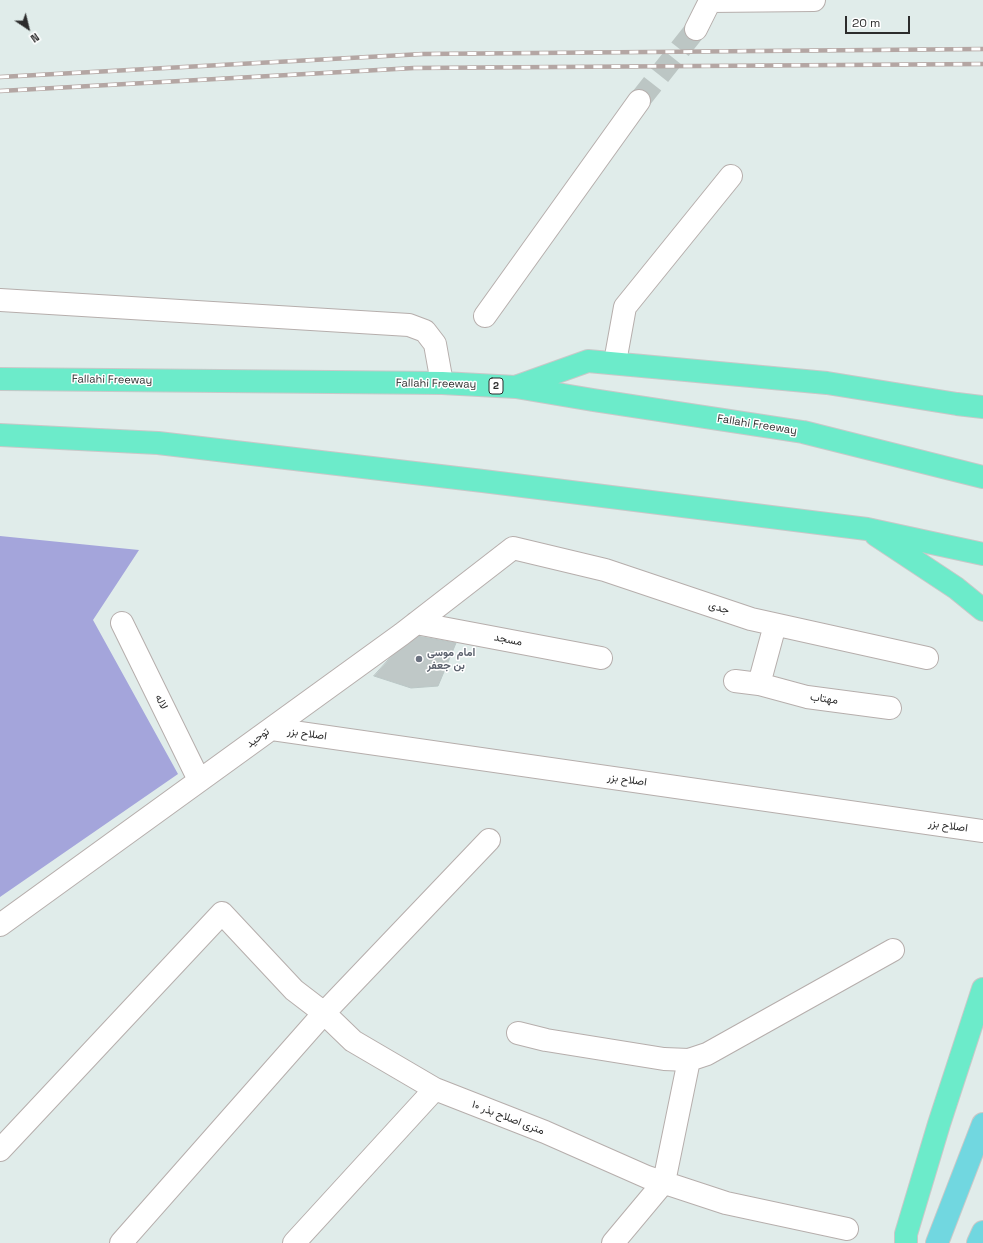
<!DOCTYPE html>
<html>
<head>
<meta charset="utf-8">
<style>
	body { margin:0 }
	#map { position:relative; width:983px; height:1243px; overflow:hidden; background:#e0ecea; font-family:"Space Grotesk",sans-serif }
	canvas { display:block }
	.north { position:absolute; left:8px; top:8px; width:40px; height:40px; -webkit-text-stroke:3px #fff; paint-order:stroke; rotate:145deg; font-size:11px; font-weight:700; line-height:16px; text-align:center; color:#2c2c2c }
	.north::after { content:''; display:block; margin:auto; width:14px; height:18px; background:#2c2c2c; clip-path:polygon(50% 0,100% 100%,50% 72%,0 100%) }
	.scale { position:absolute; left:845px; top:16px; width:65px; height:18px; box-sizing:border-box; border:2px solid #2c2c2c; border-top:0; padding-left:5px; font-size:12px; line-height:14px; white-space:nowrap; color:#2c2c2c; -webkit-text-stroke:3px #fff; paint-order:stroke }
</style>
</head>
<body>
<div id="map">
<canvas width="983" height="1243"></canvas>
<div class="north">N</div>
<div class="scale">20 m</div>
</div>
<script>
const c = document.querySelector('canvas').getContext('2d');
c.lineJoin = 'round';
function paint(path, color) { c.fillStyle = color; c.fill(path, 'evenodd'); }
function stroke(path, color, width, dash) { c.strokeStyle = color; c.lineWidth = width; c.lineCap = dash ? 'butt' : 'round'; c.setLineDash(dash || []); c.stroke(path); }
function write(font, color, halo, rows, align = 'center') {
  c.font = font + ' "Space Grotesk",Vazirmatn,sans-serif'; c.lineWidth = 3; c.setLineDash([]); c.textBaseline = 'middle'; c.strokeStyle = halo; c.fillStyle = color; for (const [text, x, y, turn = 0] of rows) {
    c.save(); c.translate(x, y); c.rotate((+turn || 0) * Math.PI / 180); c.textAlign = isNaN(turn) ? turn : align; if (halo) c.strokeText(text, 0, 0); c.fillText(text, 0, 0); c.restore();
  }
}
paint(new Path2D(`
	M0 536 139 550 93 620 178 774 0 897Z`), '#a4a5db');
const building = new Path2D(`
	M411 635 456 643 438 686 411 688 374 676Z`);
paint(building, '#bfc8c7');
stroke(building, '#bac7c6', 1);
stroke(new Path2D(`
	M639 101 696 29`), '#bcc6c4', 22, [22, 11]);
const minor = new Path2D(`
	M696 29 710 1 814 0
	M0 300 409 325 425 331 435 344 442 383
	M485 316 639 101
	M615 362 625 307 731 176
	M122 623 199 780
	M416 623 601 658
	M775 625 759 684 807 697 890 708
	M735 681 759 684
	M272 729 983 831
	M0 925 402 634 513 548 605 570 751 619 927 658
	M518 1033 546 1040 664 1059 689 1060 707 1054 893 950
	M0 1150 222 913 294 990 324 1013 353 1041 435 1089 545 1132 647 1177 726 1203 847 1229
	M121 1243 324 1013 489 840
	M294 1243 435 1089
	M613 1243 664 1182 689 1060`);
const major = new Path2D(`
	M937 1243 983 1124
	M978 1243 983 1232`);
const highway = new Path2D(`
	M0 379 442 383 516 387 593 400 803 432 983 477
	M518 386 588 361 827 383 957 404 983 407
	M0 435 158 443 483 481 867 529 983 554
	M876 535 956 588 983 610
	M906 1243V1234L939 1124 983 989`);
stroke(minor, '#b6aeac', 24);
stroke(major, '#c8c8c8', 24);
stroke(highway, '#c8c8c8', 24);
stroke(minor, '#fff', 22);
stroke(major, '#71d7e0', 22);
stroke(highway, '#6cebca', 22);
const rail = new Path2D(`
	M0 77 423 54 983 49
	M0 91 414 68 983 64`);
stroke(rail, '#b4a6a3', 4.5);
stroke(rail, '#fff', 3, [9]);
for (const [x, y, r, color] of [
	[419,659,4,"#6b7280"]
]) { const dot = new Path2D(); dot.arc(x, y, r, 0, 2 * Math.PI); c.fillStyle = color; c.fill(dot); stroke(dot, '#fff', 1.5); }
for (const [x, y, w] of [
	[496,386,14]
]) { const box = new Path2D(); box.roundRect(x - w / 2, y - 8, w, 16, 3); c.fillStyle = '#fff'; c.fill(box); stroke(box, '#2c2c2c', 1); }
write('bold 10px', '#2c2c2c', null, [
	["2",496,386]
]);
write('11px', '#2c2c2c', '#fff', [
	["Fallahi Freeway",112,380,1],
	["Fallahi Freeway",436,384,1],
	["Fallahi Freeway",757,425,9],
	["جدی",719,608,18],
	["مسجد",508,640,11],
	["مهتاب",824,699,8],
	["لاله",161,702,64],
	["اصلاح بزر",307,734,8],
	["توحید",258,738,-36],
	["اصلاح بزر",627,780,8],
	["اصلاح بزر",948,826,8],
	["۱۰ متری اصلاح بذر",508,1118,21]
]);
write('bold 11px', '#5b616d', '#fff', [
	["امام موسی",427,653],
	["بن جعفر",427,666]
], 'left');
</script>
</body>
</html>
